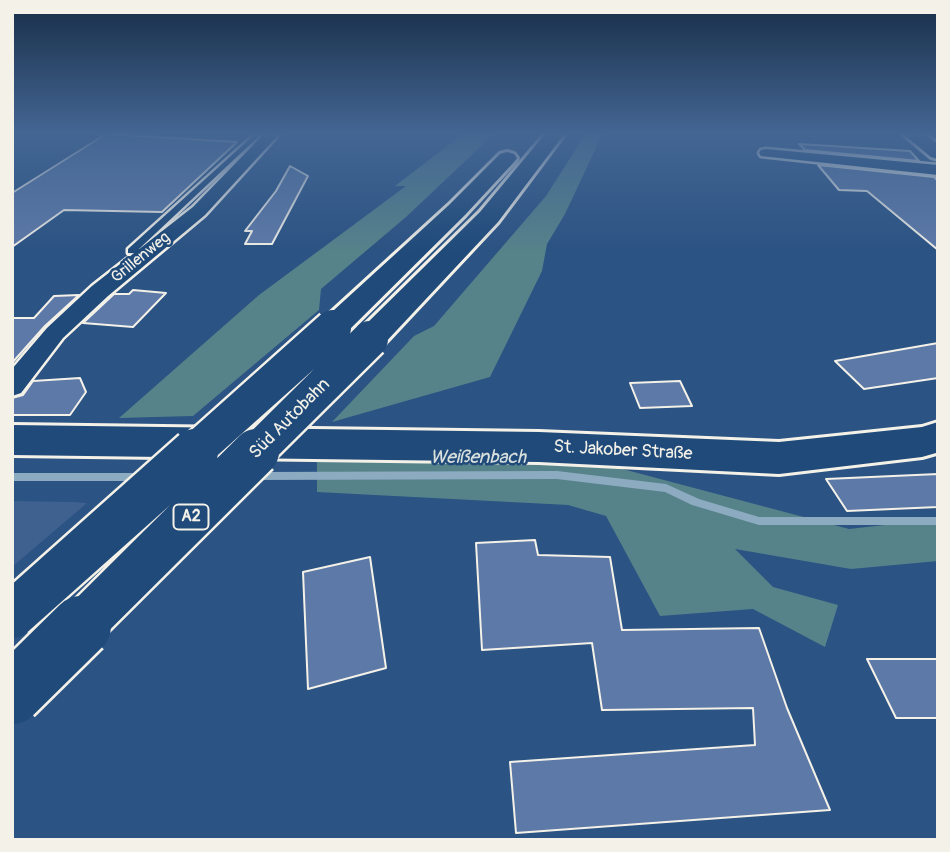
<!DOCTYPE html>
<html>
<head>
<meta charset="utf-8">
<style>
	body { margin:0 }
	#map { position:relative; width:950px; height:852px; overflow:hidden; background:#2b5383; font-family:Pangolin,sans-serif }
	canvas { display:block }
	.frame { position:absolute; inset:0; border:14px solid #f4f1e8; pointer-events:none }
</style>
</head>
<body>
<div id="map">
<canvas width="950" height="852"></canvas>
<div class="frame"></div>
</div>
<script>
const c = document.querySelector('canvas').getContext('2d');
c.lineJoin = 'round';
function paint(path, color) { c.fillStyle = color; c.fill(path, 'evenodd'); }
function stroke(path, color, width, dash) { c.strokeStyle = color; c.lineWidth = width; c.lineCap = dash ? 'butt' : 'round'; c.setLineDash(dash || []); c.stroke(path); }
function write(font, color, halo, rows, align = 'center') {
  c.font = font + ' Pangolin,sans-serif'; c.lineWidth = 5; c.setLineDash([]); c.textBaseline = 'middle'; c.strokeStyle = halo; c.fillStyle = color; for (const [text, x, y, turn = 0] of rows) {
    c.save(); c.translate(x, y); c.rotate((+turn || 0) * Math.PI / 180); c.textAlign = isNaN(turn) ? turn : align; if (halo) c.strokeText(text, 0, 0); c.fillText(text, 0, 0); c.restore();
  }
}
paint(new Path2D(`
	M12 501 74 502 87 503 12 567Z`), '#3e6190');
paint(new Path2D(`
	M464 133H495L406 217 321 289 319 310 193 416 119 418 259 295 406 186H395Z
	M586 133H603L565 214 547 244 542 271 490 377 332 422 414 336 434 326 546 196Z
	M317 452 615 467 849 529 938 519V561L851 569 735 549 773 587 838 605 825 647 753 609 660 616 606 516 568 505 317 492Z`), '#56828a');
paint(new Path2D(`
	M557 471 666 484 699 499 759 517H938V525H759L692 505 665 492 557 479 253 480 250 479 248 476 250 473 253 472Z
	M12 473H145L148 474 150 477 148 480 145 481H12Z`), '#8dabc0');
const building = new Path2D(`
	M106 134 237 142 162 212 64 210 12 247V193Z
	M799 144 910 151 919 161 805 150Z
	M818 165 934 177 938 181V250L867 191 839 190Z
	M290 166 308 176 272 244H245L252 231H245L276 191Z
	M133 290 166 293 133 327 83 323 114 294H129Z
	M79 295 45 326 12 363V318H34L54 296Z
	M938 343V378L864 389 835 361Z
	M80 378 86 392 70 415H12V398L23 395 33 381Z
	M680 381 692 406 640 408 630 383Z
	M938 474V507L847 511 826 479Z
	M535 540 538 555 610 557 622 630 759 628 787 708 830 810 516 833 510 762 755 745 753 708 602 710 592 643 482 650 476 543Z
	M370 557 386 668 308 689 303 572Z
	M867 659H938V718H896Z`);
paint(building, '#5d79a7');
stroke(building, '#f4f1e8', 2);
const service = new Path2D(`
	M254 135 259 136 139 249 152 250V254L128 253V249Z`);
const minor = new Path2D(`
	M265 133H280L205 215 108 296 63 338 21 393 12 396V369L47 328 92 286 193 207Z
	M766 149 938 165V175L761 156 759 153 761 150Z`);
const secondary = new Path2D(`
	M902 133H923L938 144V159L931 157Z
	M938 422 936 453 922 457 779 474 539 462 12 455V425L539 432 779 442 922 427Z`);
const motorway = new Path2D(`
	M546 133H565L498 222 382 346 370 349 358 346 354 339 358 332 480 212Z
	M507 152 514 154 517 158 514 162 465 215 344 335 333 338 322 335 317 328 322 321 449 205 500 154Z`);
stroke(service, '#f4f1e8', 5);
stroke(minor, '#f4f1e8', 5);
stroke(secondary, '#f4f1e8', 6);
stroke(motorway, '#f4f1e8', 6);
paint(service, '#1f4a7a');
paint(minor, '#1f4a7a');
paint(secondary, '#1f4a7a');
paint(motorway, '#1f4a7a');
const motorwayBridgeFar2 = new Path2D(`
	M193 453 333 328
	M255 453 370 339`);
const motorwayBridgeFar1 = new Path2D(`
	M12 615 195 452
	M79 628 256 452`);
const motorwayBridge = new Path2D(`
	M12 694 81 626`);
stroke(motorwayBridgeFar2, '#f4f1e8', 41, []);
stroke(motorwayBridgeFar1, '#f4f1e8', 51, []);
stroke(motorwayBridge, '#f4f1e8', 65, []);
stroke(motorwayBridgeFar2, '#1f4a7a', 36);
stroke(motorwayBridgeFar1, '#1f4a7a', 46);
stroke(motorwayBridge, '#1f4a7a', 60);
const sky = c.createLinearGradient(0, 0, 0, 252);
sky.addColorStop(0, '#182e48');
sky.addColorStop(0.53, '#446693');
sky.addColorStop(1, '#44669300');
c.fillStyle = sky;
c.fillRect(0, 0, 950, 252);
write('16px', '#f4f1e8', '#1f4a7a', [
	["Grillenweg",141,258,-39]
]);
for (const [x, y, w] of [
	[191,517,35]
]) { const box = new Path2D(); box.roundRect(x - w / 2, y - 12.5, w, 25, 5); c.fillStyle = '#1f4a7a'; c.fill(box); stroke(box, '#f4f1e8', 2); }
write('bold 16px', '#f4f1e8', null, [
	["A2",191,517]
]);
write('18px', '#f4f1e8', '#1f4a7a', [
	["Süd Autobahn",290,419,-45],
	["St. Jakober Straße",623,451,3]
]);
write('italic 19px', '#dae0de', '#1f4a7a', [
	["Weißenbach",478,458]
]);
</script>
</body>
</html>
